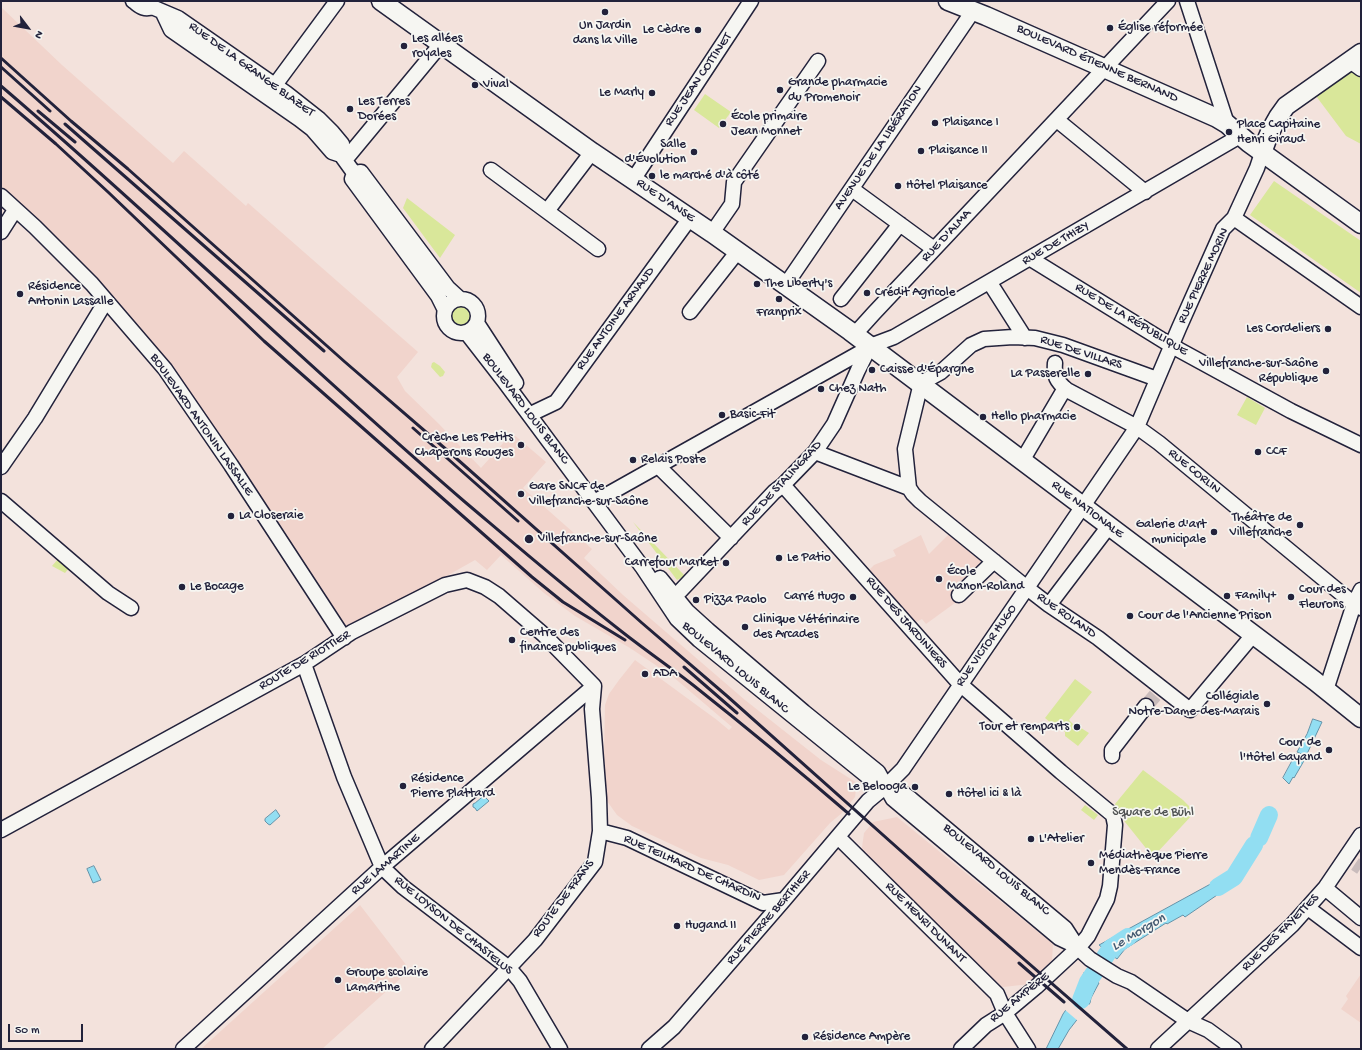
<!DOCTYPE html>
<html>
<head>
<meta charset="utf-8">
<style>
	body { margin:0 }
	#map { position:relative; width:1362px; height:1050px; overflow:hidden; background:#f3e2dc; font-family:"Gochi Hand",sans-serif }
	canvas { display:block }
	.frame { position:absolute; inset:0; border:2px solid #22223b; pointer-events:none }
	.north { position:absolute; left:8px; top:8px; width:40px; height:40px; -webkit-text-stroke:3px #f6f6f2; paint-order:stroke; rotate:122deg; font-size:11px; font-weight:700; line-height:16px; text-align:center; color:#22223b }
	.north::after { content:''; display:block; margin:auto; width:14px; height:18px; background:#22223b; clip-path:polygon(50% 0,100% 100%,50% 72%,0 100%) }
	.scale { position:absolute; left:8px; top:1024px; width:75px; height:18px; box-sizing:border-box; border:2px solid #22223b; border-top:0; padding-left:5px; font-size:12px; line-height:14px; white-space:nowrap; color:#22223b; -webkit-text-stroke:3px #f6f6f2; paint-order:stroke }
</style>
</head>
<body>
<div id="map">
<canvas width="1362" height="1050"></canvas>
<div class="frame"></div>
<div class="north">N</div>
<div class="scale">50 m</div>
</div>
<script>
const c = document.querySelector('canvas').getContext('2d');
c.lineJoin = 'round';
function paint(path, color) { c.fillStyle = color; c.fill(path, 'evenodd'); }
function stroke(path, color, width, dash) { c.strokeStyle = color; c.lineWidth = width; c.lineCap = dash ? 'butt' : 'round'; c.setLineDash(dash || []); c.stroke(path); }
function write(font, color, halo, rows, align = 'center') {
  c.font = font + ' "Gochi Hand",sans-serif'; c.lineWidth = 3.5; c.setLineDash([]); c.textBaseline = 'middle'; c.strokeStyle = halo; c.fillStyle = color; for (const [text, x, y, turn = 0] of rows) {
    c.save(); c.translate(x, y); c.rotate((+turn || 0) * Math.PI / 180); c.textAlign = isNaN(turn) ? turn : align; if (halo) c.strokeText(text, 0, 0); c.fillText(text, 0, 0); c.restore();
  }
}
paint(new Path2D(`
	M1 7 62 65 173 163 184 151 246 206 248 203 418 352 397 377 405 391 439 424 481 468 512 433 546 462 523 488 592 549 584 558 623 595 745 700 821 760 857 783 855 797 842 813 830 823 784 875 759 880 728 865 701 858 632 826 617 815 607 801 604 753 605 705 609 694 619 680 635 660 717 720 729 730 732 727 672 676 630 648 575 616 544 593 501 555 487 570 475 560 349 631 168 363 47 230 1 186Z
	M950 533 987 563 959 600 926 624 922 619 915 623 869 570 874 565 896 556 893 550 921 535 929 554Z
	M897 817 1053 944 1052 960 1030 984 994 988 861 855 864 833 873 822Z
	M360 905 410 970 322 1049H201Z
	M1361 974V1023L1341 1009 1348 999 1346 996Z`), '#f1d4cc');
paint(new Path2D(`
	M1351 71 1361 78V144L1346 136 1316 96Z
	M705 94 731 112 719 128 694 110Z
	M1274 181 1361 241V293L1250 215Z
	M407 198 455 235 440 258 403 208Z
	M451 316a10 10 0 1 1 20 0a10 10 0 1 1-20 0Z
	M434 362 440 366 445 372 443 376 440 377 431 367 432 363Z
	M1247 397 1265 408 1256 425 1237 415Z
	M633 522 685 576 677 580Z
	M58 559 70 567 65 573 52 566Z
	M1075 679 1092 692 1069 720 1073 724 1072 728 1075 731 1079 730 1081 728 1089 733 1078 746 1065 736V732L1060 728H1057L1045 718Z
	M1143 770 1183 800 1195 812 1153 857 1125 822 1115 804Z
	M1085 805 1098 815 1094 820 1081 810Z`), '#d9e79a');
const water = new Path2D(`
	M1313 719 1322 722 1306 756 1297 752 1307 734Z
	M1296 754 1305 759 1294 778 1293 777 1289 784 1283 778Z
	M484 796 489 801 477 811 475 808 473 807V804L475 803Z
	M276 810 280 816 270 825 268 824 265 821V819Z
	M94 866 101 880 93 883 87 869Z
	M1235 867 1239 880 1185 917 1183 915 1167 924 1166 923 1125 949 1117 959 1099 945 1227 875Z
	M1084 973 1099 983 1091 998 1090 1003 1069 1030 1058 1049H1046L1063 1014 1079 991Z`);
paint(water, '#92def2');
stroke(water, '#6593a9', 1);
paint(new Path2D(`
	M1076 992 1090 1006 1078 1021 1064 1009 1073 997 1081 1003 1074 996Z`), '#f3e2dc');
stroke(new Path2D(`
	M1259 838 1269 815
	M1218 887 1234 877 1254 845
	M1081 1000 1088 982 1111 948 1128 937`), '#92def2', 18);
stroke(new Path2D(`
	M1146 706 1158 692
	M1355 864 1361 868`), '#c9bcbc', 14, [14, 7]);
const minor = new Path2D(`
	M133 1C139 5 144 11 152 7L178 18 286 93 319 119 332 132 342 144 341 155 354 173
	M1187 1 1227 124
	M163 13 171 30 299 119 312 129 332 152 341 155
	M1350 61 1361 69
	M275 85 337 1
	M1057 120 1145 192
	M345 160 442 43
	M491 170 598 249
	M354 173 352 179 438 296 445 310
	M354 173 361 172 448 288 460 299
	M633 180 751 1
	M852 189 934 249
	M1 196 35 227 92 284 165 369 231 465 344 638
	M547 211 592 152
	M1234 218 1361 307
	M1 232 15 210
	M712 233 732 204 734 182 818 61
	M1031 259 1172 346 1291 411 1361 445
	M990 283 1025 338
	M785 286 973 11
	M841 299 900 224
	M444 316a17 17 0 1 1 34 0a17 17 0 1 1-34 0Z
	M690 312 738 251
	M477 323 516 383
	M466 332 504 381 643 568 677 619 699 640 872 780 900 791 911 799 1065 928 1078 948 1090 959 1117 976 1131 982 1188 1021 1208 1030 1234 1049
	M855 334 874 313 1168 1
	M1055 363C1054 376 1056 381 1067 390L1137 427 1159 443 1354 604 1361 608
	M1157 379 1063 345 1035 338 1013 337 984 339 971 345 941 372 921 383 905 449 909 488 913 494 920 501 1027 588 1049 605 1098 638 1190 710 1253 635
	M535 412 556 402 690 218
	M815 452 909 488
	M1022 461 1065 388
	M658 466 731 538
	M1 467 35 418 106 301
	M783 485 960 684 1061 772 1113 815 1115 825 1110 886 1107 899 1088 936 1078 948 1036 987 1005 1013 986 1025 961 1049
	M1 501 108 593 131 608
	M594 502 863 351 870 346 894 337 1240 136
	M660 578 687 611 708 630 804 712 878 772 893 799 1059 938 1078 947
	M959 595 994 561
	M668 604 774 492 783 485 815 452 834 424 858 370 870 346
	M1049 605 1109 526
	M304 664 344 777 382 867 403 887 509 968 520 981 560 1049
	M1326 690 1354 604 1361 590
	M1112 756V750L1146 706
	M1 830 304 664 352 632 445 585 467 580 485 587 499 596 544 635 594 686
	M600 831 627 838 763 903 784 900
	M838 837 997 994 1005 1013 1028 1049
	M1325 888 1361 918
	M1308 908 1361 948
	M183 1049 382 867 594 686
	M432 1049 535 940 595 862 600 831 599 798 592 709 594 686
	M649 1049 674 1027 784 900 868 801 886 786 903 769 1137 427 1179 328 1223 229 1234 218 1257 168 1262 153
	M1158 1049 1292 925 1325 888 1361 835`);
const major = new Path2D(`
	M381 1 592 152 712 233 850 331 1315 681 1361 718
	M948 1 986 16 1217 118 1227 124 1249 143 1361 224
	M1262 153C1268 135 1274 121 1286 106L1361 53`);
stroke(minor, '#22223b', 17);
stroke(major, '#22223b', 21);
stroke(minor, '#f6f6f2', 14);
stroke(major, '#f6f6f2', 18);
stroke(new Path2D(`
	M1 58 71 121 128 169 345 362 448 451 642 623 727 696 956 900 1127 1049
	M1 67 50 111
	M1 86C159 221 308 367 465 502 517 546 568 590 621 631 645 650 670 667 693 685 746 727 798 770 849 814
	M1 97 56 144 108 192 264 341 532 577 563 602 625 640
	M38 111 75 142
	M65 124 324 351
	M413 428 518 521
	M684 667 737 713
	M1019 963 1064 1002`), '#22223b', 3);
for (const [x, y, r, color] of [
	[605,12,4,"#22223b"],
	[1110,28,4,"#22223b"],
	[698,30,4,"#22223b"],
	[404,46,4,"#22223b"],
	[475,85,4,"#22223b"],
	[780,90,4,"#22223b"],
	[652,93,4,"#22223b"],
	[350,109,4,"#22223b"],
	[935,123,4,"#22223b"],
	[723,124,4,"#22223b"],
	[1229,132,4,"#22223b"],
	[921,151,4,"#22223b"],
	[694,152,4,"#22223b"],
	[652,176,4,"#22223b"],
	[898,186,4,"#22223b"],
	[757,284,4,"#22223b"],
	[867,293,4,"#22223b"],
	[20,294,4,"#22223b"],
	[779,299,4,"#22223b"],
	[1328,329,4,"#22223b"],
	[872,370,4,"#22223b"],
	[1326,371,4,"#22223b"],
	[1088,374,4,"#22223b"],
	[821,389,4,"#22223b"],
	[722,415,4,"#22223b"],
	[983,417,4,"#22223b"],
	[521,445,4,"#22223b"],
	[1258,452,4,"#22223b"],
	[633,460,4,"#22223b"],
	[521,494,4,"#22223b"],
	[231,516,4,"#22223b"],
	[1300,525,4,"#22223b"],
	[1214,532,4,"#22223b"],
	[529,539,5,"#22223b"],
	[779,558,4,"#22223b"],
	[726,563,4,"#22223b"],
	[939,579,4,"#22223b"],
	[182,587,4,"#22223b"],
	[1227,596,4,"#22223b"],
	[853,597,4,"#22223b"],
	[1291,597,4,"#22223b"],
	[696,600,4,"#22223b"],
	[1130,616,4,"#22223b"],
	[745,627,4,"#22223b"],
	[512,640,4,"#22223b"],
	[645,674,4,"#22223b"],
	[1267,704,4,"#22223b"],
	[1077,727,4,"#22223b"],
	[1329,750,4,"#22223b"],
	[403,786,4,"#22223b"],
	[915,787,4,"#22223b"],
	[949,794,4,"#22223b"],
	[1031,839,4,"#22223b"],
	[1091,863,4,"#22223b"],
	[677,926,4,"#22223b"],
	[338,980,4,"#22223b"],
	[805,1037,4,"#22223b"]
]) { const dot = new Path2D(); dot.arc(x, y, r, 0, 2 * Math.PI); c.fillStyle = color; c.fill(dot); stroke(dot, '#f6f6f2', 1.5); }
write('13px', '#22223b', '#f6f6f2', [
	["Un Jardin",605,26,"center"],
	["dans la Ville",605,41,"center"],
	["Église réformée",1118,28],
	["Le Cèdre",690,30,"right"],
	["Les allées",412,39],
	["royales",412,54],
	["Grande pharmacie",788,83],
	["du Promenoir",788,98],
	["Vival",483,85],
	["Le Marly",644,93,"right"],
	["Les Terres",358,102],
	["Dorées",358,117],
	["École primaire",731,117],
	["Jean Monnet",731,132],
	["Plaisance I",943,123],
	["Place Capitaine",1237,125],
	["Henri Giraud",1237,140],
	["Salle",686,145,"right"],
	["d'Évolution",686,160,"right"],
	["Plaisance II",929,151],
	["le marché d'à côté",660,176],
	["Hôtel Plaisance",906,186],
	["The Liberty's",765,284],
	["Résidence",28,287],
	["Antonin Lassalle",28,302],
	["Crédit Agricole",875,293],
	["Franprix",779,313,"center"],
	["Les Cordeliers",1320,329,"right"],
	["Villefranche-sur-Saône",1318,364,"right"],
	["République",1318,379,"right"],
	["Caisse d'Épargne",880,370],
	["La Passerelle",1080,374,"right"],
	["Chez Nath",829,389],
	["Basic-Fit",730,415],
	["Hello pharmacie",991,417],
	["Crèche Les Petits",513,438,"right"],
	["Chaperons Rouges",513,453,"right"],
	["CCF",1266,452],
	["Relais Poste",641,460],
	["Gare SNCF de",529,487],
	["Villefranche-sur-Saône",529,502],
	["La Closeraie",239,516],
	["Théâtre de",1292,518,"right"],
	["Villefranche",1292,533,"right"],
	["Galerie d'art",1206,525,"right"],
	["municipale",1206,540,"right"],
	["Villefranche-sur-Saône",538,539],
	["Le Patio",787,558],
	["Carrefour Market",718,563,"right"],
	["École",947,572],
	["Manon-Roland",947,587],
	["Le Bocage",190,587],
	["Cour des",1299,590],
	["Fleurons",1299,605],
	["Family+",1235,596],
	["Carré Hugo",845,597,"right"],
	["Pizza Paolo",704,600],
	["Cour de l'Ancienne Prison",1138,616],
	["Clinique Vétérinaire",753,620],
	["des Arcades",753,635],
	["Centre des",520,633],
	["finances publiques",520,648],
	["ADA",653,674],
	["Collégiale",1259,697,"right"],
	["Notre-Dame-des-Marais",1259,712,"right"],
	["Tour et remparts",1069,727,"right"],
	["Cour de",1321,743,"right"],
	["l'Hôtel Gayand",1321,758,"right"],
	["Résidence",411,779],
	["Pierre Plattard",411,794],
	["Le Belooga",907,787,"right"],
	["Hôtel ici & là",957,794],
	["L'Atelier",1039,839],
	["Médiathèque Pierre",1099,856],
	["Mendès-France",1099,871],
	["Hugand II",685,926],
	["Groupe scolaire",346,973],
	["Lamartine",346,988],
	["Résidence Ampère",813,1037]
], 'left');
write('13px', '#22223b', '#f6f6f2', [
	["BOULEVARD ÉTIENNE BERNAND",1097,64,24],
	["RUE DE LA GRANGE BLAZET",251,70,36],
	["RUE JEAN COTTINET",699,80,-56],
	["AVENUE DE LA LIBÉRATION",879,148,-56],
	["RUE D'ANSE",665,201,34],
	["RUE D'ALMA",947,236,-47],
	["RUE DE THIZY",1056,244,-30],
	["RUE PIERRE MORIN",1204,276,-65],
	["RUE ANTOINE ARNAUD",616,319,-54],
	["RUE DE LA RÉPUBLIQUE",1131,320,31],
	["RUE DE VILLARS",1081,353,18],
	["BOULEVARD LOUIS BLANC",525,409,53],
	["BOULEVARD ANTONIN LASSALLE",201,425,55],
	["RUE CORLIN",1194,472,39],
	["RUE DE STALINGRAD",782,484,-47],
	["RUE NATIONALE",1087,510,37],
	["RUE ROLAND",1066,616,35],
	["RUE DES JARDINIERS",906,623,49],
	["RUE VICTOR HUGO",987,646,-55],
	["ROUTE DE RIOTTIER",305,661,-31],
	["BOULEVARD LOUIS BLANC",735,668,40],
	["RUE LAMARTINE",386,865,-41],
	["RUE TEILHARD DE CHARDIN",692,869,24],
	["BOULEVARD LOUIS BLANC",996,870,40],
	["ROUTE DE FRANS",564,899,-53],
	["RUE PIERRE BERTHIER",769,918,-49],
	["RUE HENRI DUNANT",925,923,45],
	["RUE LOYSON DE CHASTELUS",453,926,39],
	["RUE DES FAYETTES",1281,933,-45],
	["RUE AMPÈRE",1020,998,-39]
]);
write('13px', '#505353', '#f6f6f2', [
	["Square de Bühl",1153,813]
]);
write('italic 14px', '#445a72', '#f6f6f2', [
	["Le Morgon",1139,933,-31]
]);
</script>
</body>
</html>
